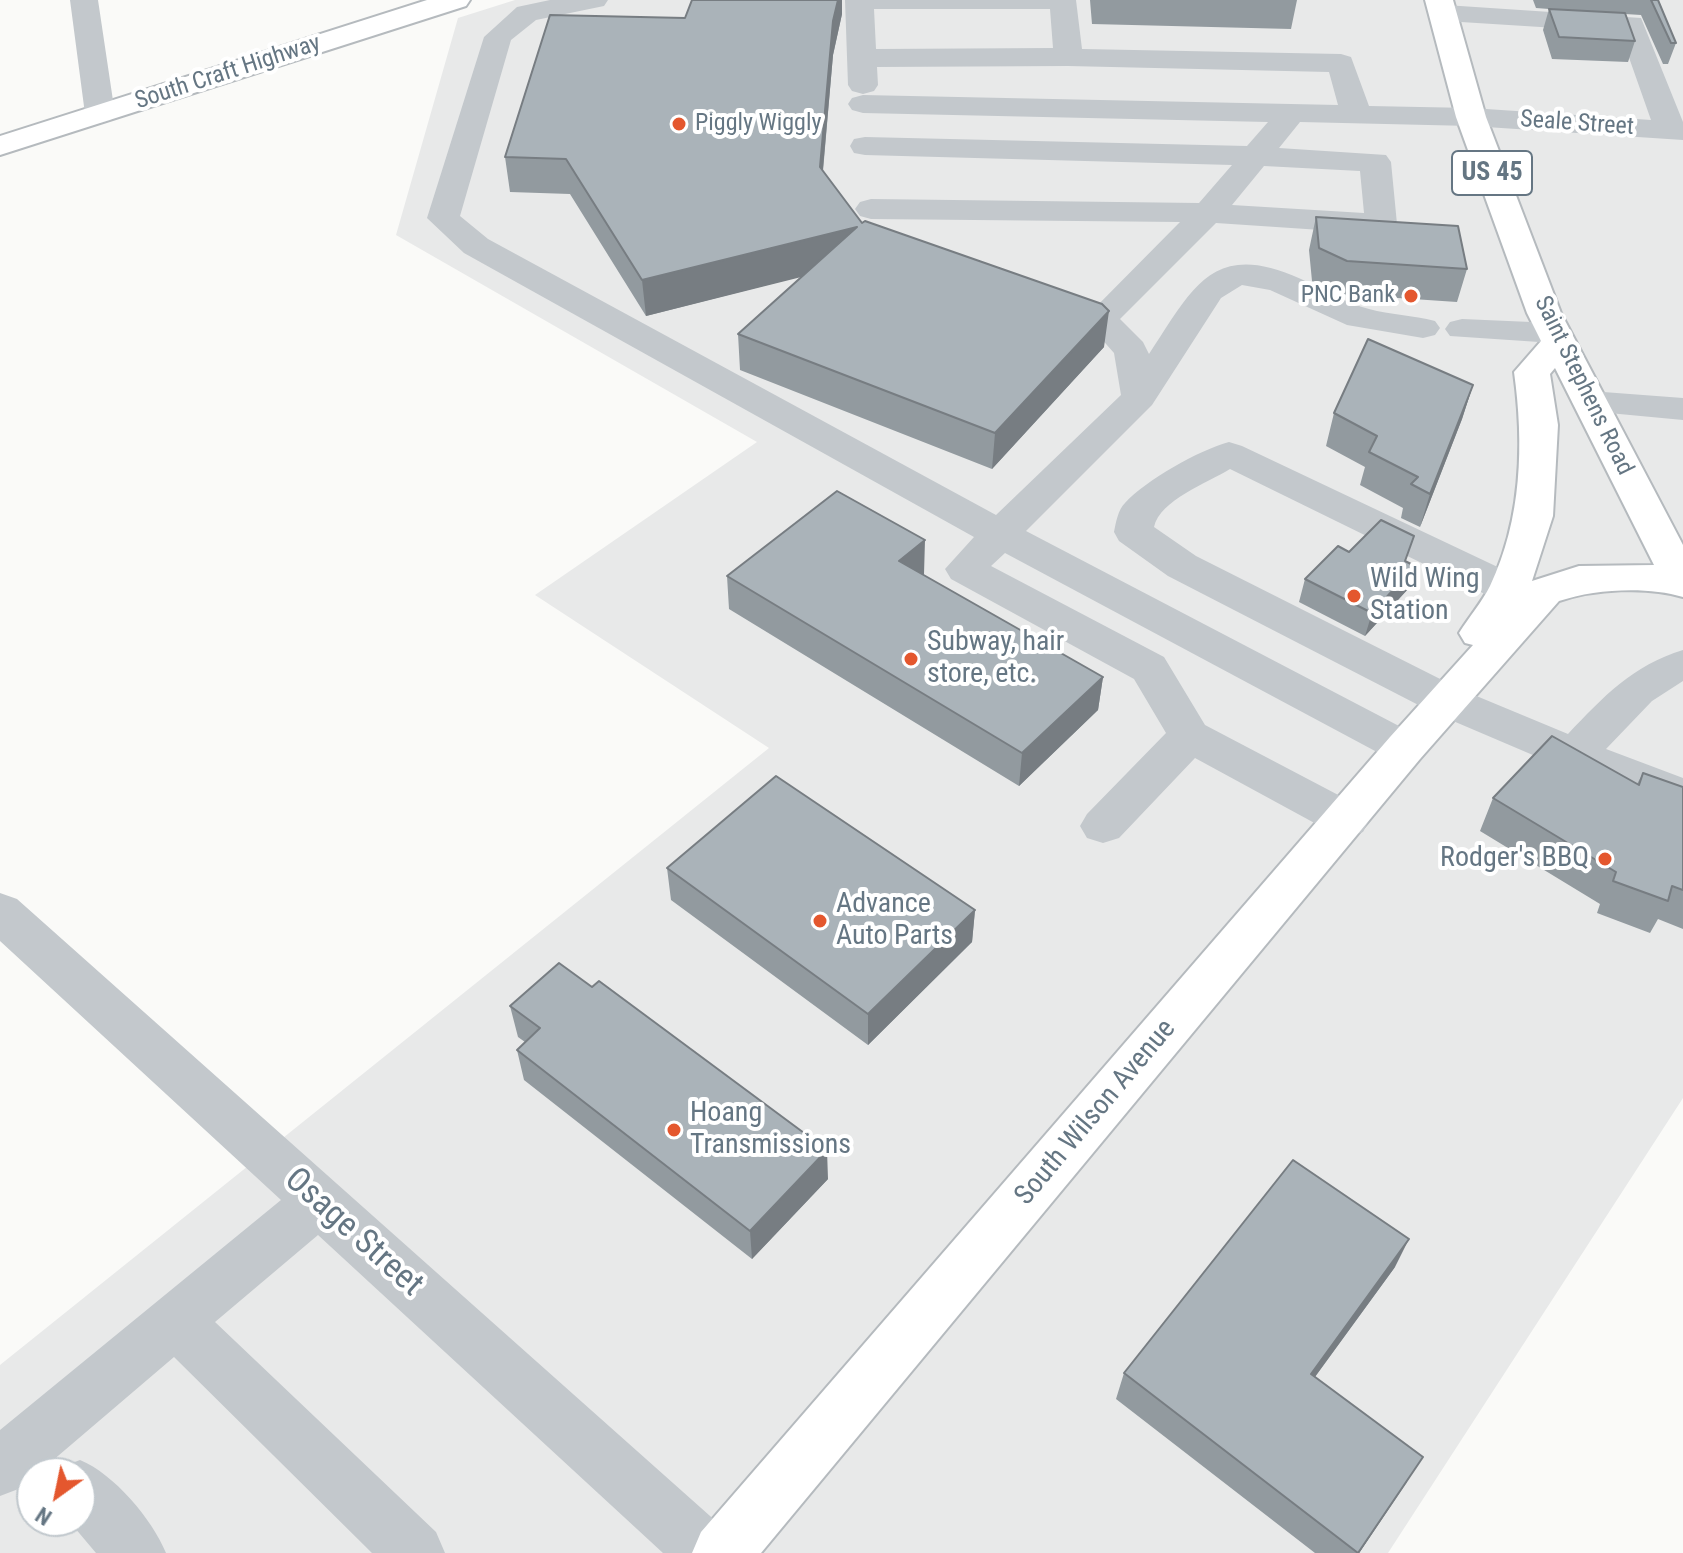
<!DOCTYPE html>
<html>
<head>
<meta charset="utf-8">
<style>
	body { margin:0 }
	#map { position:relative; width:1683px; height:1553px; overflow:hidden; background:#fafaf8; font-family:"Roboto Condensed",sans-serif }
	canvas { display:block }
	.north { position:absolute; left:16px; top:1457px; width:80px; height:80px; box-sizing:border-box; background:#fff; border:2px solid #c1c8cd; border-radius:50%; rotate:213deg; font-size:22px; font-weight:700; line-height:32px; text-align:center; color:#657683 }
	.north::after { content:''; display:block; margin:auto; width:28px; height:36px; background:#e4572e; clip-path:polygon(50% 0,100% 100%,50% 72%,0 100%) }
</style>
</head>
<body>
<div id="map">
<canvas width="1683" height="1553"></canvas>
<div class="north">N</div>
</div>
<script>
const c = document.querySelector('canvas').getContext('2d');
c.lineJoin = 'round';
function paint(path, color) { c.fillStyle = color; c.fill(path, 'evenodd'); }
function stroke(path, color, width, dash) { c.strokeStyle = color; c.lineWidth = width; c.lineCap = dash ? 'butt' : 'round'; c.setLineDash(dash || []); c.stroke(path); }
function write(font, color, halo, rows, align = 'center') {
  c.font = font + ' "Roboto Condensed",sans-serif'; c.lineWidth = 8; c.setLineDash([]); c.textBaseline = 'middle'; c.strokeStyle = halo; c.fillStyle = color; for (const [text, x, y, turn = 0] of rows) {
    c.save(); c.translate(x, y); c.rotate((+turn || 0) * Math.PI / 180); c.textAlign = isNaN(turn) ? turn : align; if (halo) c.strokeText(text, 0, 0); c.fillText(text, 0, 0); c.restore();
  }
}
paint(new Path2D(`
	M515 0H1683V1098L1388 1553H0V1365L769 748 535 595 757 442 396 235 458 18ZM32 1473H80V1521H32Z`), '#e8e9e9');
const major = new Path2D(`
	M427 0H470L466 6 0 155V136Z
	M1425 0H1453L1486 117 1561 313 1683 545V597C1647 586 1595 589 1559 601L1420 759 761 1553H692L701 1532 1390 737 1473 645 1465 643 1459 633C1469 617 1482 602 1490 586 1522 519 1524 444 1514 372L1541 341 1527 313 1456 117ZM1555 368 1654 565 1579 566 1532 581 1553 516 1558 425 1550 374Z`);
stroke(major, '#b5babe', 4);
paint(new Path2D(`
	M70 0H98L115 114 111 120 100 123 89 120 85 114Z
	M550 0H608L604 6 536 20 511 40 460 216 488 239 996 515 1121 395 1114 353 1084 319 1180 222 871 219 860 216 855 209 860 202 871 199 1199 203 1232 165 865 155 854 153 850 146 854 139 865 137 1247 146 1268 122 863 113 852 110 848 104 852 98 863 95 1338 105 1329 72 1068 66 877 67 878 85 874 91 863 94 852 91 848 85 845 0H1076L1082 49 1341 54 1351 57 1369 106 1471 108 1651 120 1620 32 1445 21 1435 19 1431 13 1435 7 1445 5 1641 18 1683 122V140L1471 126 1300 122 1279 148 1386 155 1391 162 1397 224 1393 231 1381 234 1216 223 1120 319 1143 342 1149 354C1193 288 1212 239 1301 279 1323 289 1346 303 1369 309 1390 315 1413 315 1435 321L1440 328 1435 335 1423 338 1347 325 1270 290 1242 285 1221 298 1152 405 1026 531 1420 737 1427 748 1420 759 1405 764 1390 759 1005 553 991 566 1164 657 1205 725 1363 808 1369 820 1363 832 1347 837 1331 832 1195 758 1119 838 1103 843 1087 838 1080 826 1087 814 1166 733 1134 679 951 579 945 569 974 537 464 253 427 218 484 37 517 7ZM874 9H1050L1053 48 876 49ZM1264 166 1360 171 1364 213 1232 205Z
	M1462 319 1554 323 1566 326 1571 333 1566 340 1554 343 1450 336 1445 329 1450 322Z
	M1590 391 1683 398V420L1577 410 1572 402 1577 394Z
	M1229 442 1242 446 1523 579 1529 589 1523 599 1509 603 1495 599 1230 469C1207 483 1160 500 1154 527L1196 556 1462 690 1568 734C1603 697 1633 665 1683 650V681L1652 701 1606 749 1683 778V812L1636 799 1432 712 1168 576 1119 541 1114 532C1116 522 1118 510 1125 503 1146 480 1199 450 1229 442Z
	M0 893 17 899 728 1532 737 1553H663L318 1235 215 1322 436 1532 445 1553H372L174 1357 38 1473H32V1478L21 1488 0 1496V1430L281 1200 0 941Z
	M80 1460C114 1474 152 1519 166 1553H96L69 1521H80V1473H57L59 1468Z`), '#c3c8cc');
paint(major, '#fff');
paint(new Path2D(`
	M842 0V14L833 55 823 171 862 223 1104 347 992 469 740 370 738 334 802 276 646 316 570 194 510 192 505 157 685 18Z
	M1090 0H1297L1291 29 1092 24Z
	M1533 0H1658L1676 43 1668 64H1663L1641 15 1625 14 1635 41 1628 62 1552 59 1543 30 1549 9 1536 8Z
	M1316 217 1467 269 1457 302 1339 294 1312 281 1309 250Z
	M1473 385 1462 419 1420 527 1401 518 1403 508 1360 485 1365 467 1326 446 1334 413Z
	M1349 552 1406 562 1408 589 1365 636 1299 602 1305 579Z
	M924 574 923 575 1103 677 1098 710 1019 786 729 609 727 576Z
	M1643 773 1683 787V929L1658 919 1650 933 1597 913 1600 904 1480 831 1493 798 1637 784Z
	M667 868 975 910 972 942 868 1045 671 900Z
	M510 1006 828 1179 752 1259 524 1080 517 1050 525 1042 518 1037Z
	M1395 1267 1315 1377 1407 1482 1359 1553H1315L1116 1399 1124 1373Z`), '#929a9f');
paint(new Path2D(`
	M838 0H842V14L833 55 820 202V167L833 21Z
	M857 227V263L646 316 642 280Z
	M1109 311 1104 347 992 469 995 433Z
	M1473 385 1462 419 1420 527 1430 494Z
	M925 540 924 574 898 595 899 561Z
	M1415 566 1408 589 1365 636 1372 613Z
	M1103 677 1098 710 1019 786 1022 753Z
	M975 910 972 942 868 1045V1014Z
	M827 1150 828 1179 752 1259 750 1231Z
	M1409 1239 1395 1267 1298 1400 1311 1374Z
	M1423 1457 1359 1553H1358Z`), '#777d82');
const building = new Path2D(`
	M692 0H838L833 21 820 167 862 223 865 221 1102 304 1109 311 995 433 738 334 857 227 642 280 566 159 505 157 550 15 685 18Z
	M1651 0H1658L1676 43H1671Z
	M1549 9 1625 13 1635 41 1559 37Z
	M1316 217 1458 226 1467 269 1347 261 1319 248Z
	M1368 339 1473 385 1430 494 1411 484 1418 477 1369 452 1377 436 1334 413Z
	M837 491 925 540 899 561 1103 677 1022 753 727 576Z
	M1381 520 1414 536 1405 561 1415 566 1372 613 1305 579 1338 546 1349 552Z
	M1552 736 1639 785 1643 773 1683 787V890L1672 886 1668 901 1613 881 1616 872 1493 798Z
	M776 776 975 910 868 1014 667 868Z
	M559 963 592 987 599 981 827 1150 750 1231 517 1050 540 1028 510 1006Z
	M1293 1160 1409 1239 1311 1374 1423 1457 1358 1553 1124 1373Z`);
paint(building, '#aab3b9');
stroke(building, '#777d82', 2);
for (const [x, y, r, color] of [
	[679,124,8,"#e4572e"],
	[1411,296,8,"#e4572e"],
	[1354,596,8,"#e4572e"],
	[911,659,8,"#e4572e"],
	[1605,859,8,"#e4572e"],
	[820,921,8,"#e4572e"],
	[674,1130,8,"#e4572e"]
]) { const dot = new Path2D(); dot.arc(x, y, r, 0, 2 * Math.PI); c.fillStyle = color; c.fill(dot); stroke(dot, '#fff', 3); }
write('24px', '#657683', '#fff', [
	["South Craft Highway",228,73,-18],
	["Seale Street",1577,124,4],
	["Saint Stephens Road",1583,386,64]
]);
write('24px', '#657683', '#fff', [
	["Piggly Wiggly",695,124],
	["PNC Bank",1395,296,"right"]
], 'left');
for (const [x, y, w] of [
	[1492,173,80]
]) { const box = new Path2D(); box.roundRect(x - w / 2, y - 22, w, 44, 6); c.fillStyle = '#fff'; c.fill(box); stroke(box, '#657683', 2); }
write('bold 26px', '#657683', null, [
	["US 45",1492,173]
]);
write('28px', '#657683', '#fff', [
	["Wild Wing",1370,580],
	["Station",1370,612],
	["Subway, hair",927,643],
	["store, etc.",927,675],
	["Rodger's BBQ",1589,859,"right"],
	["Advance",836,905],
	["Auto Parts",836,937],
	["Hoang",690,1114],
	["Transmissions",690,1146]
], 'left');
write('28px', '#657683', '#fff', [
	["South Wilson Avenue",1096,1113,-50]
]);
write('34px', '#657683', '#fff', [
	["Osage Street",353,1233,42]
]);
</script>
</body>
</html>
